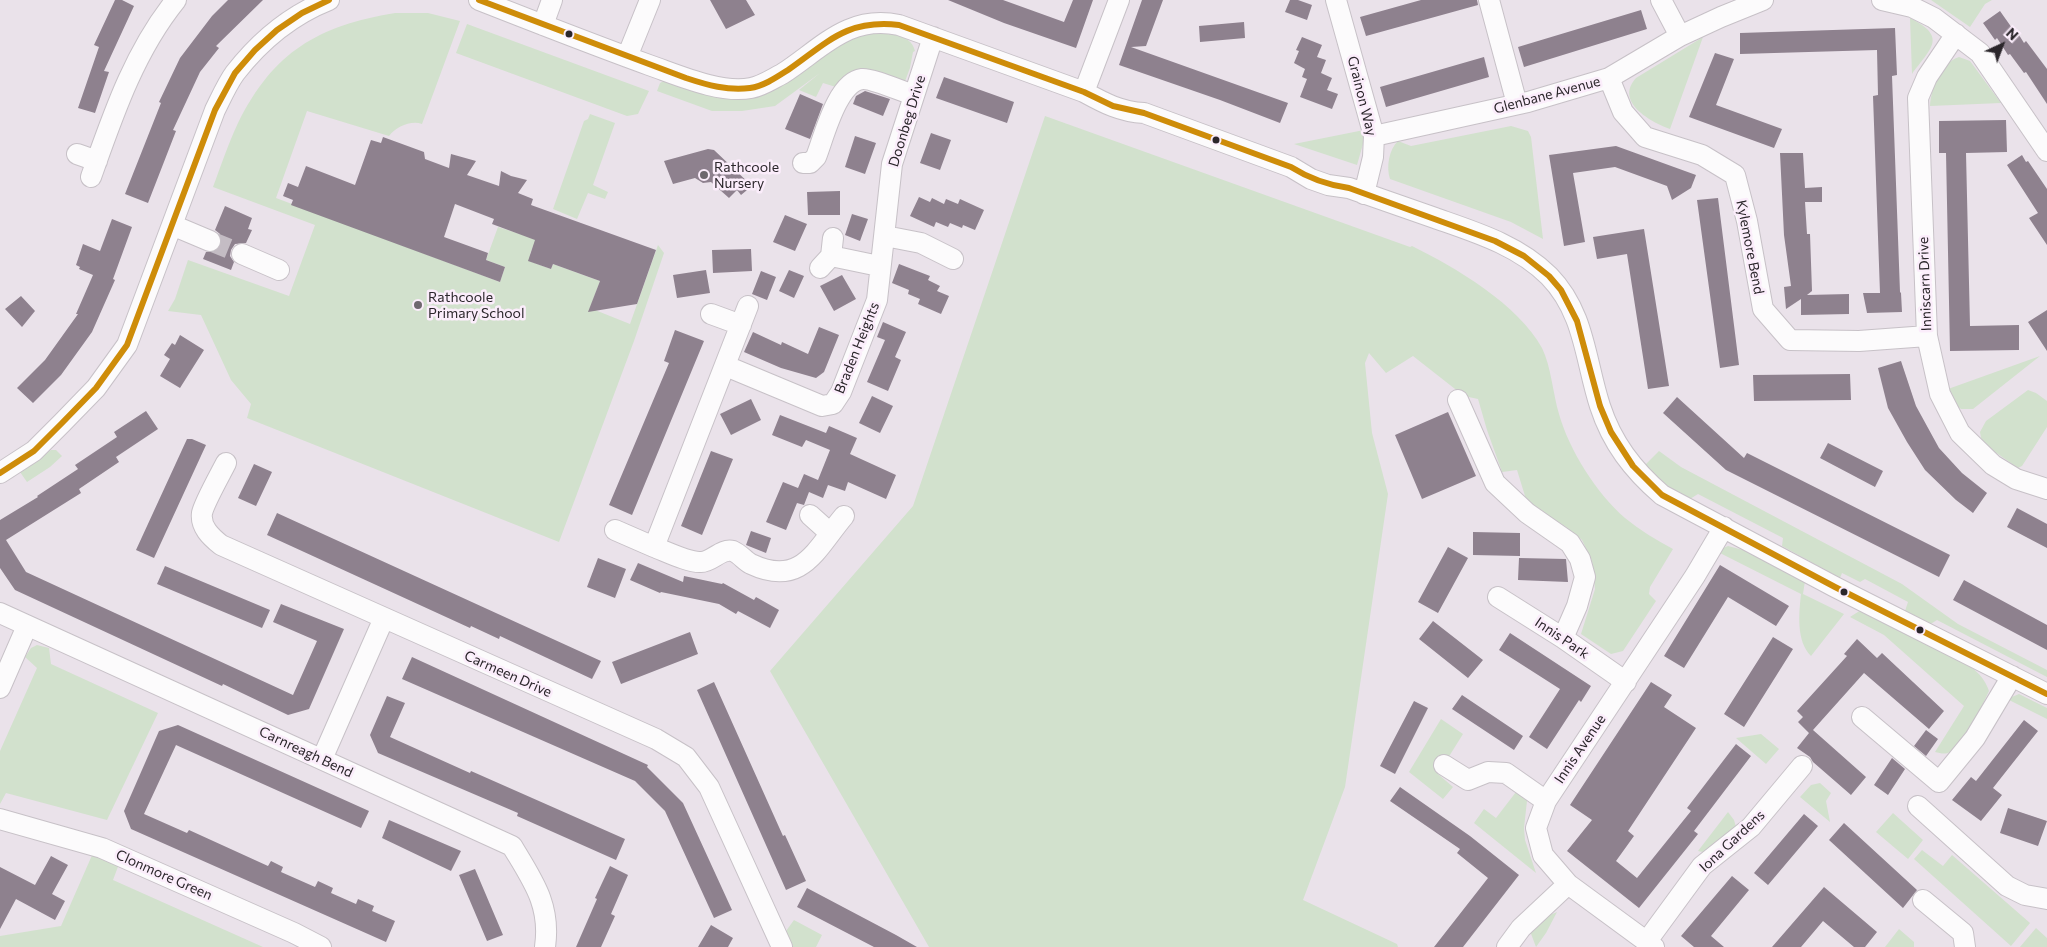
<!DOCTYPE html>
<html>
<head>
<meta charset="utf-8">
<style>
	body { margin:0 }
	#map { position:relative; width:2047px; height:947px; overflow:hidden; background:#eae2ea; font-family:Commissioner,sans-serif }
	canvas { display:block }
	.north { position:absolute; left:1977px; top:20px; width:50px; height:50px; -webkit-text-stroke:4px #fbedfb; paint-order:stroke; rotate:43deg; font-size:14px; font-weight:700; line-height:20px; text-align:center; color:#2b262b }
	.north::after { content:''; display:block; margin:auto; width:18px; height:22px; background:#2b262b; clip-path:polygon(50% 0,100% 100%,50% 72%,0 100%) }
</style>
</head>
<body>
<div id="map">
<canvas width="2047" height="947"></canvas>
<div class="north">N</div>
</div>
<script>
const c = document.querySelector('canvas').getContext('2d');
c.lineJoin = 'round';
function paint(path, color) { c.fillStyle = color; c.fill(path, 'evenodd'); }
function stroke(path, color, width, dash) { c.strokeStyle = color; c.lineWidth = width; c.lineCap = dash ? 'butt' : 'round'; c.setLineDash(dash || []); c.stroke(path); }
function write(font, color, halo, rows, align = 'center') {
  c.font = font + ' Commissioner,sans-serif'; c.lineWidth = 5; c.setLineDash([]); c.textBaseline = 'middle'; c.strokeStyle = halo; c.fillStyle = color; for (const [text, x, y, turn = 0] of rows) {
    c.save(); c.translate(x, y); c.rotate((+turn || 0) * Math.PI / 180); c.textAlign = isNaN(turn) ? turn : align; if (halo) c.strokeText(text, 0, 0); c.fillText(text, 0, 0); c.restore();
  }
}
paint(new Path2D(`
	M1931 0H1992L1985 4 1970 27Z
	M395 13H428L460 21 422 124C411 120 396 127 389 136L307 111 276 198 500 282 505 267 486 260 498 227 520 234 529 211 553 220 533 247 530 254 535 256 532 262 551 269 553 264 600 281 590 308 630 324 658 245 664 253 634 341 559 542 247 418 251 404 231 380 201 315 168 311 175 299 188 260 289 296 315 225 213 187C221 166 228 144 238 123 274 51 318 26 395 13Z
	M1910 18C1948 37 1931 48 1912 74Z
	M467 24 649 91 638 114 627 116 456 53Z
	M869 33C884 34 911 32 915 51L913 52 910 68 904 84 839 88 823 83 816 97 799 90 820 73 775 106 742 111H712L657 91 660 83 667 79 696 91 728 99 763 95 847 40Z
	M1703 37 1670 129C1651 122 1614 102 1636 78Z
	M1959 57 1970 61 2001 103 1930 106C1931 88 1941 63 1959 57Z
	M590 114 615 123 593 185 608 192 605 199 588 193 577 219 553 209 584 121 588 119Z
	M1045 116 1410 247 1412 246C1455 267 1519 305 1542 348 1551 366 1553 394 1559 414 1569 450 1597 494 1625 518 1640 530 1656 540 1673 549L1650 587 1649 594 1656 601 1623 651 1611 654 1581 634 1595 589 1592 561 1582 540 1566 527 1521 499 1525 496 1517 470 1502 472 1487 430 1478 399 1464 396 1413 356 1386 373 1369 353 1365 363 1372 433 1388 494 1345 787 1303 900 1397 944 1398 947H929L770 671 913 506Z
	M1511 126 1528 131 1531 137 1543 239 1511 222 1390 179C1386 167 1389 149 1398 141L1411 146Z
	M1364 130 1363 144 1357 165 1294 144Z
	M2040 356 1973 409H1961L1953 403 1948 389Z
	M2028 390 2036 393 2047 401V427L2022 466 2018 468 1982 443 1980 432 1986 421Z
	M51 450H56L62 456 50 467 27 482 20 472Z
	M1659 451 1681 467 1902 584 1958 624 2047 670V677L1937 620 1929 625 1905 611 1908 602 1865 579 1860 582 1842 573 1840 578 1782 546 1783 538 1698 494 1690 499 1667 486 1645 465Z
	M1728 546 1747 551 1805 581 1803 594 1844 614 1811 656C1796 641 1799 613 1801 594L1716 551Z
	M1861 610 1971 667C1980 674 1985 680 1989 691 1982 706 1965 744 1950 752 1945 755 1940 753 1935 752L1964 706 1884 635 1850 617Z
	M37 645 49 648 51 664 158 713 107 820 6 793 0 804V751L37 668 25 657 31 648Z
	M2019 694 2047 708V719L2007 699Z
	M1441 719 1463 734 1438 774 1453 787 1443 799 1409 772Z
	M1761 734 1779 749 1766 764 1736 738Z
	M1820 783 1831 793 1826 801 1830 822 1800 797 1811 785Z
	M1516 792 1527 801 1524 828 1525 840 1536 873 1474 823 1484 809 1496 818Z
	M1728 812 1734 820 1736 827 1707 853 1698 851Z
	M1893 813 1923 840 1908 859 1876 832Z
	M1922 850 1943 866 1952 855 2030 923 2011 946 1914 859Z
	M93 853 119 864 113 880 263 947H0V936L61 926Z
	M1557 912 1546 933 1536 947 1530 931 1545 917Z
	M794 920 822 935 816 947H793L786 931Z
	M2036 928 2047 938V947H2020Z
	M1899 929 1914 942V947H1885Z`), '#d2e1cd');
paint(new Path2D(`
	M115 0H122L134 6 104 71 109 72 95 113 78 108 99 47 94 45Z
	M228 0H263L216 46 219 48 200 72 173 130 176 131 148 203 125 194 161 103 159 102 180 58 212 16Z
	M710 0H746L755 15 726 29Z
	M948 0H1003L1064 22 1073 0H1093L1076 48 1004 23Z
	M1142 0H1163L1146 46 1131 47 1288 103 1280 123 1220 100 1119 65Z
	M1290 0H1298L1312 5 1307 20 1285 12Z
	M1421 0H1477L1478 5 1366 36 1360 17Z
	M1641 10 1647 29 1524 67 1518 47Z
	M2000 11 2012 28 2014 27 2024 43 2026 41 2047 69V104L2026 72 2024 73 2010 54 2008 55 1997 38 1995 40 1983 23Z
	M1244 22 1245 38 1200 42 1199 26Z
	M1895 28 1897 75 1892 76 1900 292 1901 293 1902 312 1867 313 1863 293H1880L1873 96 1878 95 1877 50 1740 54V33Z
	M1302 37 1322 45 1317 57 1326 60 1321 73 1332 78 1327 90 1338 94 1332 109 1300 97 1307 79 1302 77 1305 69 1294 63 1299 51 1296 50Z
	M1715 53 1734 59 1716 105 1782 129 1774 148 1689 117Z
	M1484 57 1489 77 1386 107 1380 87Z
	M944 77 1014 102 1007 123 936 98Z
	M865 91 890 99 883 116 853 104 856 96Z
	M800 94 823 104 810 139 785 129Z
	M2006 120 2007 152 1966 153 1970 326 2019 325V350L1950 351 1946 153H1939V121Z
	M931 133 951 140 940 170 920 163Z
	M855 136 876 143 865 174 845 167Z
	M383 137 424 152 425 159 449 168 451 154 476 161 467 175 499 186 501 171 511 176 527 180 518 193 533 199 531 205 656 250 637 304 588 312 600 281 553 264 551 269 528 261 535 240 492 224 494 219 455 204 444 237 488 253 486 260 505 267 500 282 291 205 293 200 283 196 288 183 298 187 306 166 355 185 371 140 381 143Z
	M1616 146 1696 175 1691 188 1672 200 1667 186 1615 167 1573 173 1585 242 1564 246 1549 155Z
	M708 149 714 150 752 186 741 195 737 190 729 198 711 182 703 183 695 178 673 184 664 161Z
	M1780 153H1803L1805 188 1822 187V202H1805L1807 234H1810L1812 291 1807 295 1849 294V314L1801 315V299L1786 309 1784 287 1791 286 1784 235Z
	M2022 155 2026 162 2028 161 2047 189V245L2029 218 2038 213 2007 165Z
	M840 191V215H808L807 192Z
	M919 197 930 202 932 198 944 204 946 199 958 204 960 199 984 210 975 230 963 225 962 228 950 223 948 227 936 222 934 227 910 216Z
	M1718 198 1739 365 1720 368 1697 200Z
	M225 206 252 218 248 229 252 230 246 243 235 244 231 250 230 256 234 262 231 270 203 259 206 252 217 251 221 245 220 234 215 230Z
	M852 214 868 219 860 241 845 235Z
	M785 215 807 224 795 251 773 242Z
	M112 219 132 227 113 279 115 280 92 332 61 375 33 403 17 388 45 360 78 314H76L93 275 79 269 80 267 76 265 83 244 100 251Z
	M1644 229 1669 386 1648 389 1627 254 1597 259 1593 237Z
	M751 249 752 271 713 273 712 250Z
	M899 264 930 276 928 280 940 286 937 291 949 296 941 314 918 304 920 299 908 294 909 290 892 283Z
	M706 270 710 293 677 298 673 275Z
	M789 270 804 276 794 298 779 291Z
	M761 271 776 277 767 300 752 294Z
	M842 275 856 299 834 311 820 286Z
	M21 296 35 311 22 327 5 309Z
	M2047 310V351L2028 322Z
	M883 322 906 332 895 357 901 360 888 391 867 382 885 340 877 337Z
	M819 327 839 335 824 372 816 378 781 368 744 352 753 332 781 345 782 342 808 354Z
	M675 330 704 341 632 515 609 505 669 363 664 361Z
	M180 335 204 350 180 388 160 376 170 359 164 355 172 343 175 345Z
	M1901 361 1916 406 1939 448 1962 473 1987 493 1973 513 1956 500 1925 470 1907 442 1888 408 1878 368Z
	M1850 374 1851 400 1754 401 1753 375Z
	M872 396 893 406 880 433 859 423Z
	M1677 397 1744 458 1747 453 1950 555 1939 577 1726 470 1663 413Z
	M751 399 761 420 731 435 720 414Z
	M146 411 158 429 116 457 119 462 79 489 81 493 6 540 26 572 293 695 317 641 273 622 281 604 344 629 309 709 288 715 223 684 222 686 15 590 0 568V520L38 497 37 496 78 469 75 465 117 437 114 432Z
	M1448 412 1476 476 1422 499 1395 435Z
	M780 415 826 433 829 426 857 438 850 454 896 475 886 499 848 482 845 491 828 485 823 498 809 492 804 505 797 503 786 530 766 522 783 482 798 488 804 474 818 480 830 450 806 440 802 447 772 435Z
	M187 439H192L206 445 154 558 136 550Z
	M1828 443 1883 471 1875 487 1820 458Z
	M711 451 733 459 702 535 681 526Z
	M254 464 272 472 256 506 238 498Z
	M2017 508 2047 524V548L2007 527Z
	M277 513 601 661 592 679 500 636 499 639 471 626 470 628 267 535Z
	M751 531 771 538 766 553 746 545Z
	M1473 532 1520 533V556L1473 555Z
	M1448 547 1468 558 1438 613 1418 602Z
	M598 558 626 569 615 598 587 587Z
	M1519 558 1566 559 1568 582 1518 580Z
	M638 563 683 582 684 576 722 584 723 583 754 600 756 597 779 610 770 628 738 611 736 614 719 604 661 592 660 593 630 580Z
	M1720 565 1789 606 1776 626 1728 597 1684 668 1664 656Z
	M165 566 270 610 262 628 157 584Z
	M1964 580 2047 625V650L1953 600Z
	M1433 621 1483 660 1468 678 1419 639Z
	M690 632 698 654 621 684 612 662Z
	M1510 633 1591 686 1581 702 1579 700 1547 749 1529 737 1560 689 1499 650Z
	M1773 637 1793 649 1744 727 1724 714Z
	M1857 639 1877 658 1882 653 1944 711 1929 729 1864 673 1813 730 1866 777 1851 795 1813 762 1810 757 1797 748 1809 733 1798 722 1803 717 1797 711 1847 656 1844 654Z
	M412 657 648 765 647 767 683 803 732 910 714 918 665 811 635 781 402 679Z
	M714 682 783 836 785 835 806 881 786 890 697 690Z
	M1651 682 1672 695 1664 707 1696 728 1628 831 1634 836 1616 861 1637 878 1691 811 1687 808 1736 744 1751 756 1694 831 1698 834 1639 908 1567 851 1592 820 1570 805Z
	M1462 695 1523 736 1514 750 1452 709Z
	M387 696 405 703 390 737 470 773 471 771 625 839 616 860 517 816 518 813 378 753 370 735Z
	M1414 701 1428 708 1395 774 1380 766Z
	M2024 720 2038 731 1993 788 2002 795 1981 821 1952 800 1971 777 1976 781Z
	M178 725 369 811 361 828 176 745 144 814 187 833 189 830 268 866 271 861 283 867 281 872 315 887 318 881 333 888 331 893 356 904 358 899 374 906 372 911 395 921 386 942 131 829 124 811 159 731Z
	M1926 730 1938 739 1926 756 1914 746Z
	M1892 758 1905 769 1888 795 1874 785Z
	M1400 787 1470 836 1519 875 1463 947H1434L1488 878 1457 853 1460 849 1390 801Z
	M2008 808 2047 821 2038 846 2000 833Z
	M1804 814 1818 826 1768 885 1754 873Z
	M389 820 461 851 451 871 382 838Z
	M1844 823 1917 890 1903 908 1829 840Z
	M51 856 68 865 52 894 65 901 55 920 16 899 0 929V867L35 885Z
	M610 866 628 875 611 914 615 916 601 947H576L597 899 595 898Z
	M475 869 503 935 487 941 459 875Z
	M1732 876 1749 890 1711 936 1724 947H1694L1681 936Z
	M1824 887 1877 932 1865 947H1854L1823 921 1801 947H1772Z
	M807 888 896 935 917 947H874L797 907Z
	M711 925 733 938 728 947H698Z`), '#8e818e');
stroke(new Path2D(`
	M210 241 242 254`), '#c4bcc4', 20, [20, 10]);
const street = new Path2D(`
	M479 0C535 22 591 44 649 65 678 75 720 94 751 88 762 86 772 79 782 74 821 49 848 14 899 25L1084 92C1104 103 1121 112 1144 113L1291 167 1311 179 1328 185 1349 188C1377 198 1406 208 1435 218 1475 232 1518 245 1549 276 1585 313 1585 360 1600 406 1612 443 1633 470 1662 495L1835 587 2047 694
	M1336 0 1374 136 1373 157 1364 194
	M1489 0 1517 104
	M1661 0 1680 36
	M1882 0 1912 7 1934 18 1980 53 2047 151
	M543 25 552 0
	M1956 34 1927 77 1918 98 1927 336 1940 394 1960 433 1993 465 2016 479 2047 489
	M627 57 650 0
	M1609 78 1623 112 1645 137 1702 155 1735 175 1747 221 1763 309 1790 340 1859 341 1927 336
	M1084 92 1119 0
	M1374 136 1528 102 1609 78 1680 36 1721 17 1763 0
	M77 154 97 161
	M803 163H810L816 157C824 137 837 82 862 79 872 78 903 92 914 95
	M91 177C113 115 134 52 176 0
	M172 225 210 241
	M885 236 921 243 953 259
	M242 254 279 270
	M831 256 879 266
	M820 268 831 256 833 238
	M711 314 741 325
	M726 366 822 406 833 404 841 392 877 300 892 164 933 37
	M1458 400 1495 483 1527 513 1570 543 1580 559 1585 577 1577 606 1563 638
	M226 463C221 473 204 503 202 513 200 527 211 537 221 545L656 739 686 757 709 787 782 947
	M0 473 34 451 62 423 96 388 127 345 215 110C221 98 227 84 235 73 260 41 291 15 329 0
	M810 515 830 533
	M615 530 654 547 748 306
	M654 547C665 551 689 563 701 562 712 562 721 548 733 551 740 554 745 561 751 564 802 588 816 549 844 516
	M1498 597 1563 638 1626 682
	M0 613 512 846C533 881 551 905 545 947
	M0 688 27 626
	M1862 717 1939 782 1975 738 2012 676
	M322 759 384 618
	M1444 765 1468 780 1488 772 1506 773 1546 801
	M1918 806 2007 886 2025 895 2047 899
	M0 819 102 848 294 933 321 947
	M1923 900 1963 933 1965 947
	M1647 941 1702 866 1751 827 1802 766
	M1507 947 1521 928 1568 884
	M1654 947 1568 884 1543 855 1536 828 1546 801 1695 576 1724 527`);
stroke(street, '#c7c1c7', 22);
stroke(street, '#fcfbfc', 20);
stroke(new Path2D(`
	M479 0 686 78C707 85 728 91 750 88 764 86 777 77 788 70 828 42 847 19 899 25L1084 92 1113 106 1144 113 1291 167C1310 179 1327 185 1349 188L1495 241 1524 256 1549 276 1561 290 1577 321 1600 406 1611 432 1633 466 1662 495 1835 587 2047 694
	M0 473 34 451 62 423 96 388 127 345 215 110 235 73 255 50 277 30 302 13 329 0`), '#ce8c09', 6);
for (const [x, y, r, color] of [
	[569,34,4.5,"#2b262b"],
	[1216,140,4.5,"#2b262b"],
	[704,175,5,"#6e686e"],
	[418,305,5,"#6e686e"],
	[1844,592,4.5,"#2b262b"],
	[1920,630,4.5,"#2b262b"]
]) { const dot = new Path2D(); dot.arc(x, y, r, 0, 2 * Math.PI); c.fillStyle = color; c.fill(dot); stroke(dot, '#fbedfb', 2); }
write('14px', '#2b262b', '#fbedfb', [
	["Glenbane Avenue",1547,95,-15],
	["Grainon Way",1362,96,76],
	["Doonbeg Drive",907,121,-73],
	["Kylemore Bend",1750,247,79],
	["Inniscarn Drive",1925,284,-92],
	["Braden Heights",857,348,-68],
	["Innis Park",1562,638,34],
	["Carmeen Drive",508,674,24],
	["Innis Avenue",1580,749,-56],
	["Carnreagh Bend",306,752,25],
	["Iona Gardens",1732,841,-43],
	["Clonmore Green",164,875,24]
]);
write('14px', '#2b262b', '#fbedfb', [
	["Rathcoole",714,167],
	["Nursery",714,183],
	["Rathcoole",428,297],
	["Primary School",428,313]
], 'left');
</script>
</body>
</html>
